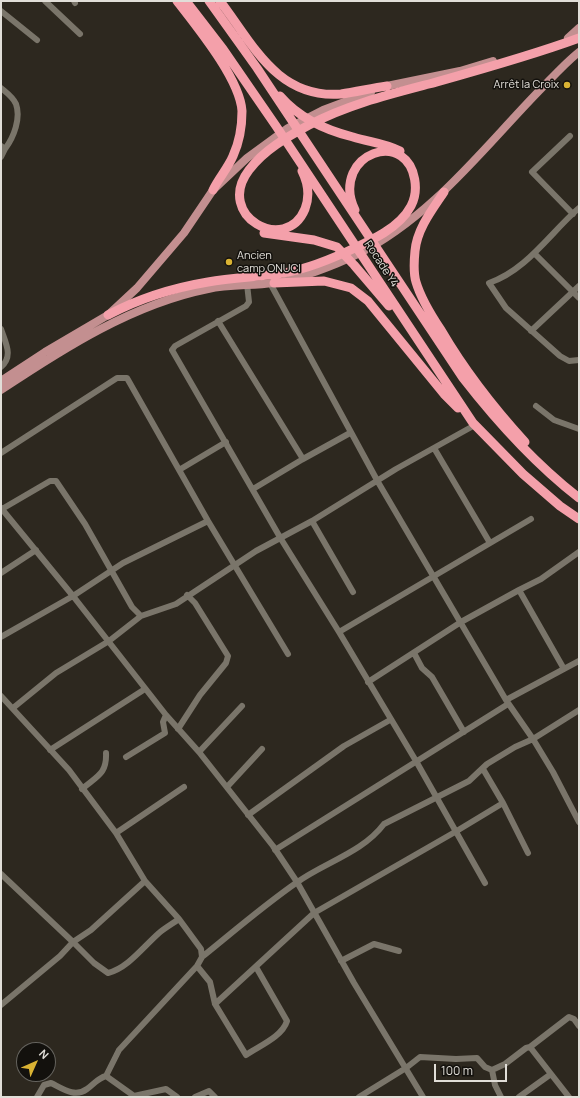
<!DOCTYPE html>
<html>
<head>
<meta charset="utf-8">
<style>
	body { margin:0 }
	#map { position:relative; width:580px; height:1098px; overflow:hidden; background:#2d281f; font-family:Manrope,sans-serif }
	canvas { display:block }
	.frame { position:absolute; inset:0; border:2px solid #e1ded8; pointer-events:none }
	.north { position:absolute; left:16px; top:1042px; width:40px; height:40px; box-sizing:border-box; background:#13110d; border:1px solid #65635e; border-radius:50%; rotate:45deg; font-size:11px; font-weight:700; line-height:16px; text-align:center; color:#e1ded8 }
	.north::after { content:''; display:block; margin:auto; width:14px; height:18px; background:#dab333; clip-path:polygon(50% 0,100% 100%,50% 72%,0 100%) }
	.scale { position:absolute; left:434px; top:1064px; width:73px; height:18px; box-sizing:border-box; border:2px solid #e1ded8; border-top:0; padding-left:5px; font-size:12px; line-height:14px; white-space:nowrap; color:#e1ded8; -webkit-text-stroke:3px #13110d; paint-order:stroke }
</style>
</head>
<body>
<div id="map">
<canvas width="580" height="1098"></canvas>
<div class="frame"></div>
<div class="north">N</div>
<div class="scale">100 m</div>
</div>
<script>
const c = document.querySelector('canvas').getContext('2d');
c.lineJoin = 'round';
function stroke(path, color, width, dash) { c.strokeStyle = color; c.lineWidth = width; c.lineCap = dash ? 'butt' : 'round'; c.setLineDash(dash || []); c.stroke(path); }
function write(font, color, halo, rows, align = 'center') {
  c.font = font + ' Manrope,sans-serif'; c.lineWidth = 3; c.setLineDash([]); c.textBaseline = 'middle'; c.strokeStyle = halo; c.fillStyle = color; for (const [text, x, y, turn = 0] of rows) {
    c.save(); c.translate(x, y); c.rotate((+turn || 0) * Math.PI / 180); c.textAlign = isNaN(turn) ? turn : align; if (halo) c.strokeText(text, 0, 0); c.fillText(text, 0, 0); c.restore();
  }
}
stroke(new Path2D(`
	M45 1 80 34
	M74 1 75 3
	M1 11 37 40
	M1 88C7 93 13 97 16 104 21 118 14 137 5 149
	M570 136 532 172 573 214
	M1 146 5 149 1 157
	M579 208C550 233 527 270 489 283L506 308 560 356 569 361 579 360
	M534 253 579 298
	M270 283 378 482 506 700 533 739 553 772 579 822
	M247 284 249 302 246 306 175 346 172 350 281 539 339 632 531 519
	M218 321 303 459 253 489
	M1 329C5 342 14 356 1 367
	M531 331 579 286
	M536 406 554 420 579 429
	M434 448 490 543
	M1 453 117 378H127L208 521 288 654
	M303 459 350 433
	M179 470 226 442
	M1 508 73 596 123 563 208 521
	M2 509 50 481H56L85 524 132 607 141 616 176 604 256 551 312 521 396 469 475 425
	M312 521 353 592
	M1 573 36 550
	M519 590 541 579 579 552
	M339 632 416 761 485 883
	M1 637 73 596 166 715 199 752 273 846 297 882 354 983 423 1097
	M414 653 422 668 432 677 464 732
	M368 682 461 622 519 590 564 669
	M1 696 69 770 116 833 145 881 179 919 201 949 202 957 197 966 119 1050 106 1076
	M506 700 579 661
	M13 708 56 673 109 641 141 616
	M178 729 200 695 226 663 228 656 195 603 187 595
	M50 750 145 689
	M199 752 242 706
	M126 757 165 733 163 722 166 715
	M483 769 503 803 528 853
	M227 787 262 749
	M82 789C97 776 107 774 106 753
	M248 815 344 746 390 720
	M116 833 184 787
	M275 850 508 704
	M1 874 73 942 91 930 145 881
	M202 957C233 932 263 906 296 883 325 862 362 853 384 824L469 781 487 764 515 747 533 739 579 710
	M341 961 374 944 399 951
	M197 966 210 982 215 1004 246 1055C259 1046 282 1037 287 1021L256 967
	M215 1004 314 913 455 832 503 803
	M1 1005 60 956 73 942 94 963 108 973C128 968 143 947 159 933 165 928 172 924 179 919
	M530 1047 569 1017 574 1019 579 1026
	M492 1070 495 1085 501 1097
	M37 1097 44 1085 51 1083C63 1089 75 1098 87 1089 94 1084 98 1078 106 1076L134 1096 166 1089 177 1097
	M195 1097 209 1091 215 1097
	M359 1097 406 1068 420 1057 456 1059 477 1058 485 1067 492 1070 505 1064 526 1048 530 1047 569 1097
	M519 1097 551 1074`), '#7a756a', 6);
stroke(new Path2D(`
	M568 38 579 28
	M382 87 460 71 493 61
	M1 381 45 352 108 315 137 288 184 233 213 190 247 158 288 128 323 110 371 92
	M1 390C64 348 133 304 208 289 229 284 252 286 273 283 297 280 336 265 358 254 431 217 481 151 537 93 551 79 564 64 579 52`), '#c38f90', 8);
stroke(new Path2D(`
	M177 1C197 27 240 79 242 111 242 126 239 143 233 156 228 168 218 179 213 190
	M186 1 223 49 276 126 473 423 523 474 560 506 579 519
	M209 1 257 68 463 378C498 423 534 463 579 498
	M220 1C253 44 277 99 341 94 356 92 372 88 387 86
	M280 96C299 118 325 130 353 137 369 142 385 143 400 151
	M302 171C308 183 310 196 305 209 286 255 214 216 249 170 264 150 287 137 309 125 347 105 387 95 429 84 479 70 530 56 579 38
	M444 192C432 210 417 229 415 251 414 261 413 272 416 282 421 299 431 315 441 330 465 371 493 407 525 442
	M264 233 314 240 337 247 354 265 389 306
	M274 283 324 281 351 288 368 301 444 394 458 408
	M108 315C140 298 172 288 208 282 230 278 254 277 277 274 301 271 324 262 346 252 368 242 399 229 411 206 419 191 416 166 401 156 384 145 361 155 353 173 348 185 349 198 355 210`), '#f4a0aa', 9);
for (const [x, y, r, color] of [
	[567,85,4,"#dab333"],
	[229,262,4,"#dab333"]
]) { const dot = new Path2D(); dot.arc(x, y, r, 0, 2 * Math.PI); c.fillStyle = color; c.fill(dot); stroke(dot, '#13110d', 1.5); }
write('11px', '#e1ded8', '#13110d', [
	["Arrêt la Croix",559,85],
	["Ancien",237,256,"left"],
	["camp ONUCI",237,269,"left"]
], 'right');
write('11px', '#e1ded8', '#13110d', [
	["Rocade Y4",381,264,57]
]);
</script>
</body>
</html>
